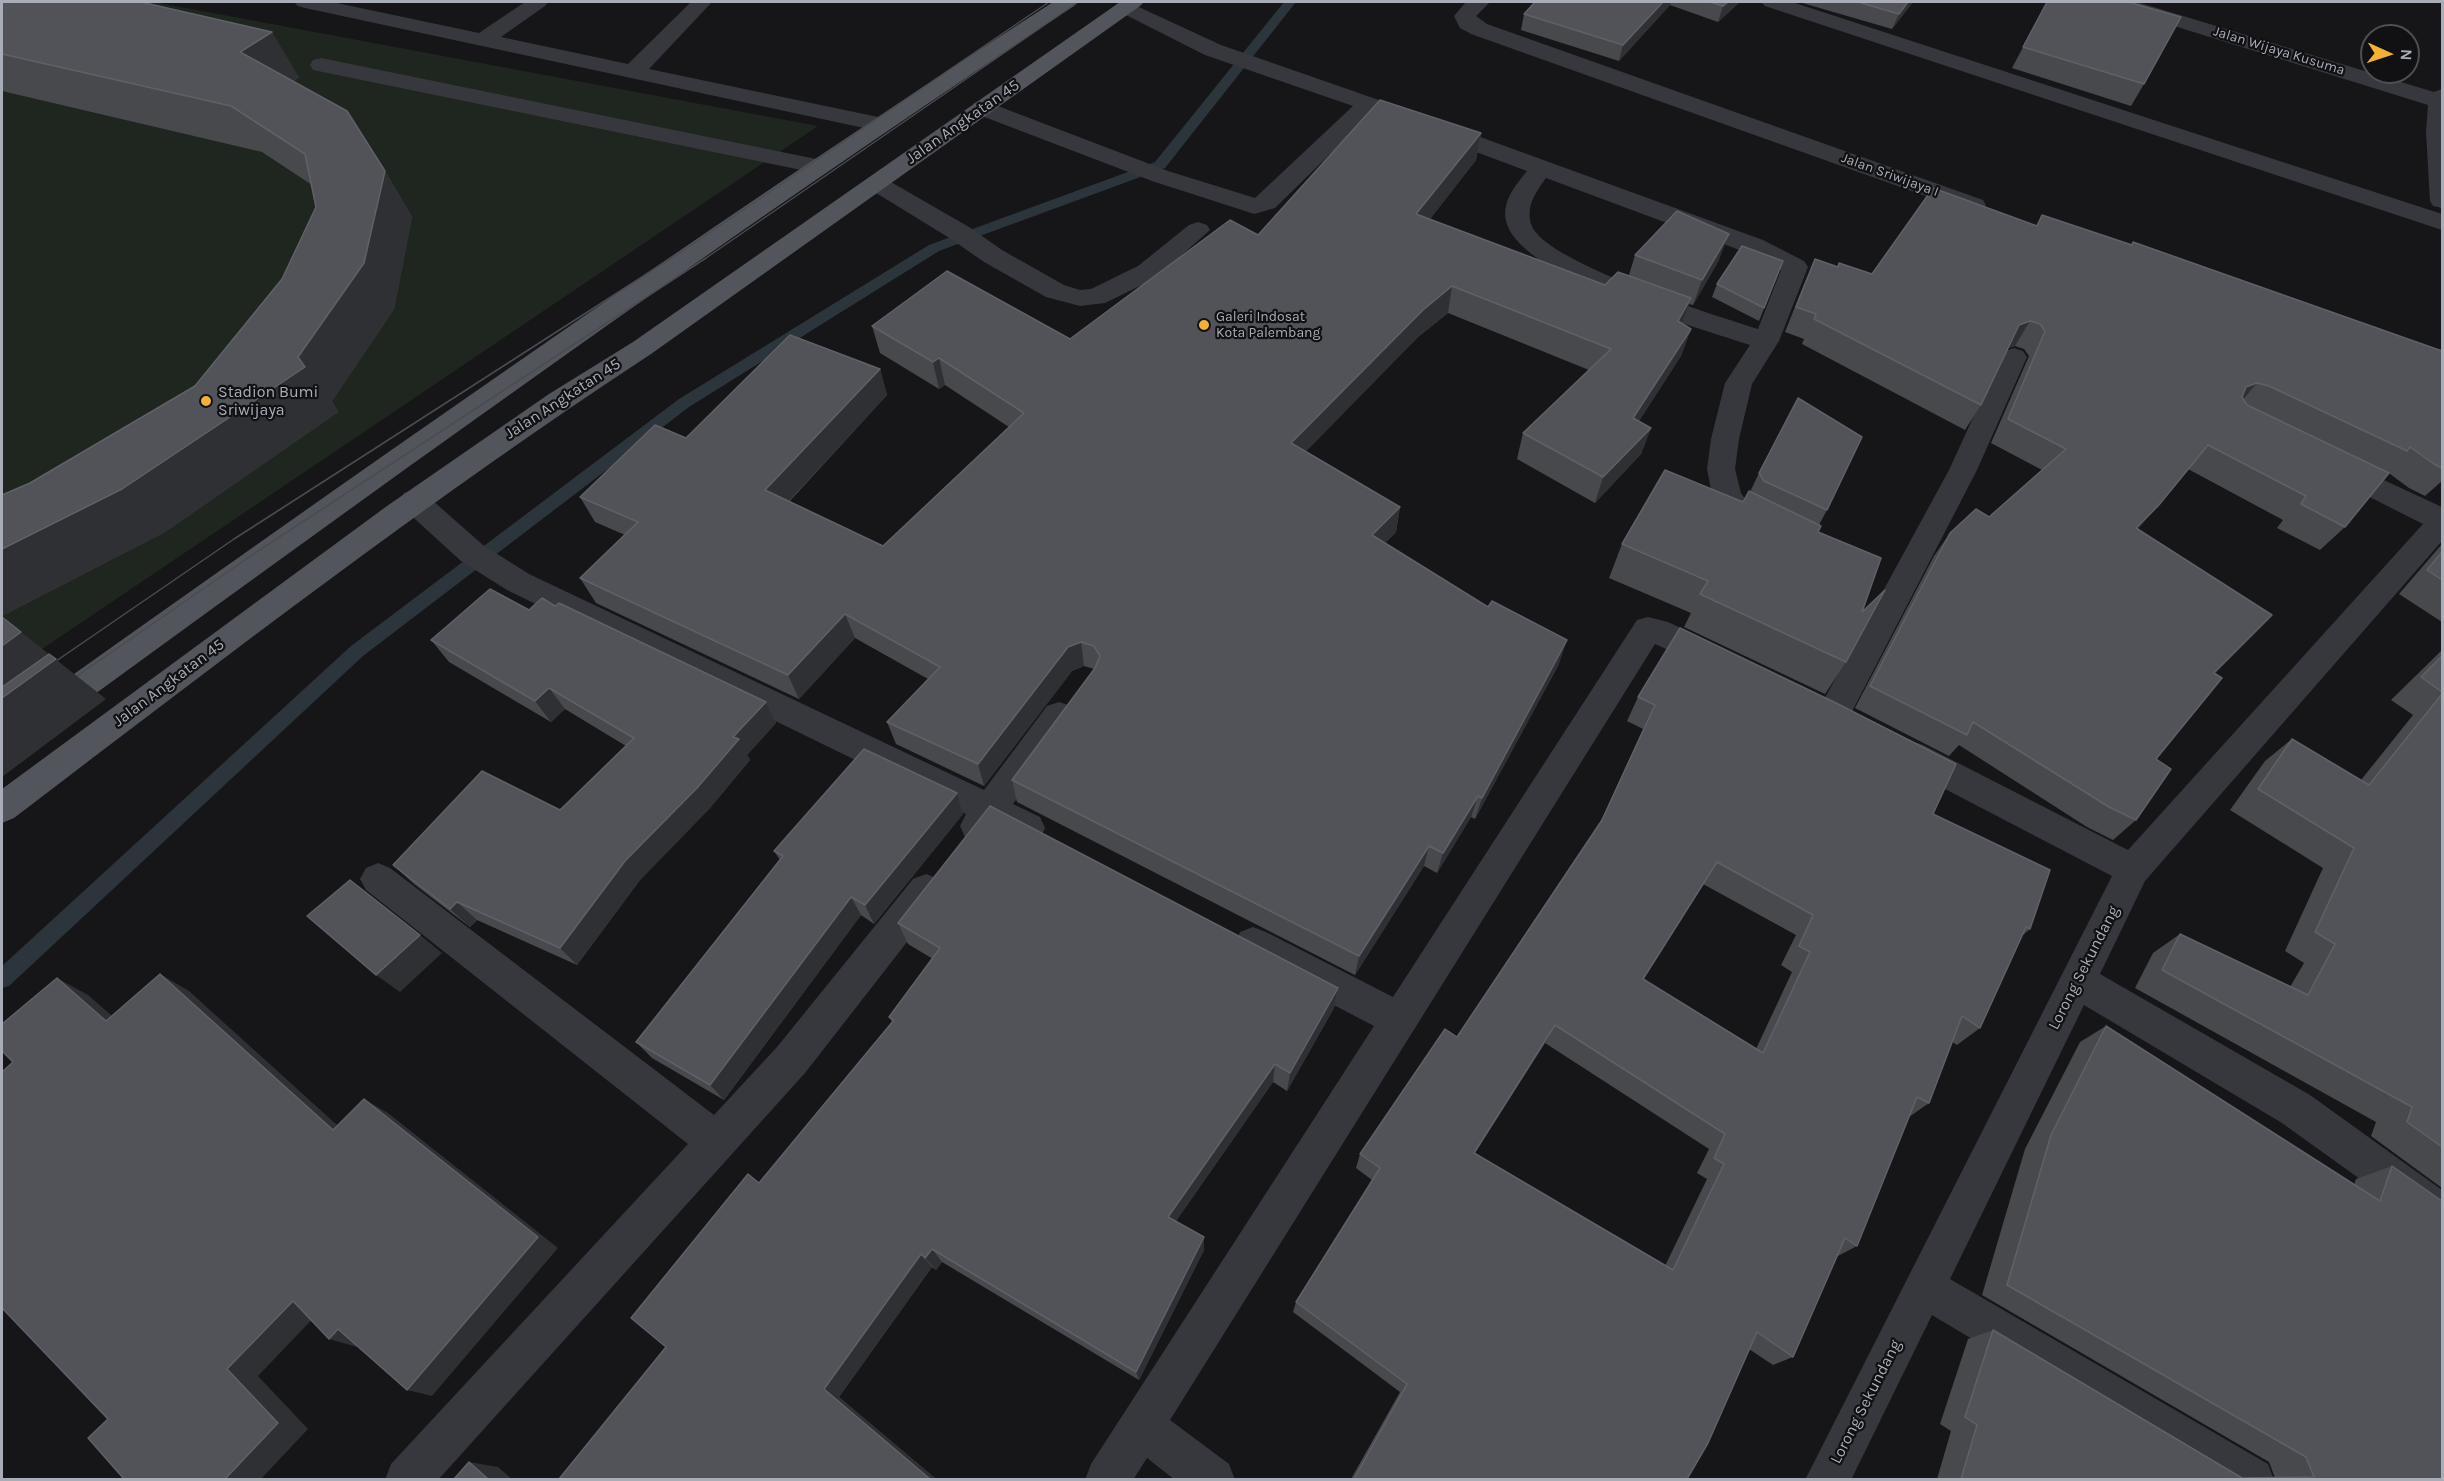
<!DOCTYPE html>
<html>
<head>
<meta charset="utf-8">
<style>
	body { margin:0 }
	#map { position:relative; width:2444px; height:1481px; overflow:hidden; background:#161618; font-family:Karla,sans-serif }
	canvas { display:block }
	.frame { position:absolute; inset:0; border:3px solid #a8adb8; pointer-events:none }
	.north { position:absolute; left:2360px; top:24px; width:60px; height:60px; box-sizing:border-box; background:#111113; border:2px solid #4d4f55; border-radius:50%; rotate:93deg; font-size:16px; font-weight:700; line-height:24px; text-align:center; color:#a8adb8 }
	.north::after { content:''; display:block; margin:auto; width:21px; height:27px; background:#f2b134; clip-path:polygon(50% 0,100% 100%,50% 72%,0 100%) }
</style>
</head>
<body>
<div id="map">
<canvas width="2444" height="1481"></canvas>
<div class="frame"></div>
<div class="north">N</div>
</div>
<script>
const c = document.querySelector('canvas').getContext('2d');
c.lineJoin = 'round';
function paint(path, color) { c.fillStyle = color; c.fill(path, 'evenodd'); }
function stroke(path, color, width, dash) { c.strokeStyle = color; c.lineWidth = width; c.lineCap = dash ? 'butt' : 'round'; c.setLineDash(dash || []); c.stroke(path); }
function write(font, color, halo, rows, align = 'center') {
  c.font = font + ' Karla,sans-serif'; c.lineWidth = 4.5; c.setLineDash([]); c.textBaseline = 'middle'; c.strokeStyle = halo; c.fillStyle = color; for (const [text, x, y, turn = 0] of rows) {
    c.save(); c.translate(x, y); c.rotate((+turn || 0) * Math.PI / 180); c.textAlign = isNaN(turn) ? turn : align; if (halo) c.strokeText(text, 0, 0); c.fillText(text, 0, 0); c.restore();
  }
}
paint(new Path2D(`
	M2 2H154L818 126 2 676Z`), '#1e261f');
paint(new Path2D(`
	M1284 2H1296L1165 168 939 251 689 407 363 656 9 986 2 988V966L351 646 679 399 929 245 1155 162Z`), '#2c353c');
paint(new Path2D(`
	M294 2H332L479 33 525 2H548L545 6 501 37 628 64 691 2H712L649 69 878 117 886 119 889 124 886 129 878 131 305 8 298 6Z
	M1128 2 1221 45 1376 99 1763 240 1804 261 1808 267 1779 341 1752 384 1739 439 1735 469 1741 493 1751 507 1770 516 1775 524 1770 532 1760 535 1731 523 1712 495 1707 469 1711 439 1725 383 1750 345C1698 328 1523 277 1507 224 1500 203 1515 186 1527 171L1372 113 1275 208 1254 214 1245 211 1152 181 974 113 971 108 974 103 982 101 990 103 1168 171 1255 198 1353 106 1205 55 1118 11 1114 7 1118 3ZM1546 178 1745 252 1781 270 1758 329C1717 316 1542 262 1531 224 1526 205 1536 192 1546 178Z
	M1466 2H1490L1476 16 1487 24 1983 200 1986 205 1983 210 1974 213 1965 210 1471 34 1460 28 1454 16Z
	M1761 2H1792L2442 214V230L1765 6Z
	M2106 2H2137L2434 92 2442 89V208L2433 206 2430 201 2426 132 2428 105 2110 6Z
	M321 58 816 159 824 161 828 166 824 171 816 173 313 70 310 65 313 60Z
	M876 176 884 178 969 227 1002 250 1064 285 1080 290 1091 289 1138 266 1189 225 1198 222 1207 225 1210 230 1156 278 1105 303 1080 306 1046 297 984 262 951 239 868 188 864 183 868 178Z
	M2014 348 2023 351 2027 357 1977 470 1845 725 1833 728 1821 725 1817 715 1821 705 1949 470 2001 357 2005 351Z
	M2336 458 2442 507V541L2145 881 2100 974 2310 1095 2442 1190V1234L2428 1228 2282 1123 2084 1005 1950 1279 2268 1464 2274 1480H2208L1932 1315 1851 1480H1805L2112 876 1899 765 1894 755 1899 745 1911 741 1923 745 2128 850 2423 524 2326 475 2322 468 2326 461Z
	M414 490 424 493 483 545 529 574 984 790 1047 706 1059 702 1071 706 1075 716 1071 726 1013 804 1040 817 1045 828 1040 839 1028 843 995 829C986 841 978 842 965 837L960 826 966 814 507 590 461 561 404 509 399 501 404 493Z
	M1648 617 1668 622 1725 649 1730 658 1725 667 1714 671 1655 644 1170 1420 1229 1464 1235 1480H1175L1147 1458 1133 1480H1085L1091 1464 1374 1026 1240 956 1235 944 1240 932 1253 927 1266 932 1393 997 1637 620Z
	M378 863 390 868 714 1115 777 1047 913 879 926 874 939 879 944 890 939 901 805 1073 438 1480H385L391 1464 688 1144 366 890 360 879 366 868Z`), '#37383d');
paint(new Path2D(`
	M1053 2H1078L1074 6C713 244 364 498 14 753L2 757V725C349 479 696 233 1053 2Z
	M1120 2H1144L1140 6 651 354C431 498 223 659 14 818L2 823V789L387 506 549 394 633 342Z`), '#53555c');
stroke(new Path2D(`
	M43 670 234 539 684 250 1049 2
	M64 685 255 553 706 258 1078 2`), '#4a4c52', 1.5);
paint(new Path2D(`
	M2 2 299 77 294 81 385 171 412 217 394 309 332 401 338 412 165 532 2 616V495L30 483 195 386 282 279 316 207 312 185 262 152 2 91Z
	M1535 2H1740L1718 22 1670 5 1619 61 1521 30 1524 14Z
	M1799 2H1913L1892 29Z
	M2047 2 2144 84 2131 106 2012 68Z
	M1481 133 1476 160 1430 219 1605 285 1629 275 1635 255 1719 260 1693 305 1689 304 1682 324 1691 329 1681 356 1639 421 1651 428 1641 454 1595 503 1517 459 1523 433 1589 370 1448 313 1418 337 1306 451 1400 507 1396 532 1385 543 1559 664 1475 819 1471 817 1437 873 1424 866 1355 975 1017 802 1012 780 1094 669 1084 666 1072 671 984 786 896 744 887 722 928 679 855 638 799 699 596 603 580 578 625 535 595 522 580 497 686 438 880 369 887 395 789 502 883 546 1009 427 945 385 939 389 880 353 872 326 1070 339 1258 235Z
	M2042 215 2132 245 2133 242 2442 351V481L2425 496 2409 488 2386 471 2345 527 2320 550 2277 528 2283 520 2188 469 2138 529 2214 673 2156 759 2136 820 2113 840 2087 827 1959 745 1949 756 1855 708 1934 556 1950 533 1989 517 2042 470 1991 443 2029 356 2024 349 2015 346 2008 348 1981 405 1965 430 1802 344 1804 339 1785 332 1804 284 1815 259 1838 267 1872 274 2036 226Z
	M1783 261 1759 321 1712 297 1717 284Z
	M1759 473 1827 510 1819 525 1818 532 1862 612 1846 662 1825 694 1684 627 1691 613 1609 578 1622 544 1743 502 1750 492Z
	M2442 544V622L2399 594Z
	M555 606 766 702 776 723 747 755 750 760 710 808 640 880 577 965 477 920 470 927 414 884 393 865 560 810 626 746 565 709 551 722 449 662 431 640 529 610Z
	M2442 650V1188L2371 1136 2376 1122 2135 988 2153 953 2180 934 2290 987 2304 963 2285 951 2323 868 2230 810 2265 761 2292 739 2361 780 2413 715 2391 700Z
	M1638 697 1933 814 2030 929 2022 936 1980 1028 1957 1045 1952 1042 1929 1103 1909 1117 1857 1246 1836 1257 1793 1357 1773 1365 1749 1349 1687 1479H1351L1400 1392 1293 1312 1296 1302 1372 1180 1356 1168 1360 1154 1457 1037 1600 823 1643 729 1627 721ZM1703 884 1796 935 1781 965 1792 972 1756 1049 1643 979ZM1545 1043 1709 1149 1697 1173 1707 1179 1665 1266 1475 1153Z
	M957 793 963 814 874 924 861 915 724 1100 652 1058 636 1042 780 860 774 851Z
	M898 923 1338 988 1334 1008 1287 1091 1273 1082 1176 1221 1204 1250 1139 1380 942 1262 936 1270 932 1267 839 1397 936 1479H559L666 1347 759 1183 892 1022 889 1017 933 959 908 944Z
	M2106 1026 2354 1185 2356 1179 2392 1166 2442 1479H1937L1951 1431 1940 1424 1968 1339 1993 1330 2242 1478H2275L2269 1462 1982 1295 2025 1149 2080 1042Z`), '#47494d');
paint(new Path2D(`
	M1663 2H1671L1670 5 1619 61 1623 45Z
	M1728 2H1740L1718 22 1723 6Z
	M1908 2H1913L1892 29 1899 14Z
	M272 32 299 77 270 98 240 52Z
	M1481 133 1476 160 1413 241 1416 214Z
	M385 171 412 217 394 309 332 401 338 412 165 532 2 616V549L298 357Z
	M1729 234 1719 260 1693 305 1702 280Z
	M1452 286 1448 313 1418 337 1290 468 1291 443 1423 310Z
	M1691 298 1682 325 1678 321Z
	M2030 321 2015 346 2003 350 2019 325Z
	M1691 329 1681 356 1624 444 1633 418Z
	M939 358 945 385 939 389 933 362Z
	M880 369 887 395 775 516 765 490Z
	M2257 383 2236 408 2246 387Z
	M1651 428 1641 454 1595 503 1603 477Z
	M2158 506 2137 530 2136 528Z
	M1400 507 1396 532 1368 560 1372 535Z
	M845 614 855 638 799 699 788 675Z
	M21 632 106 699 2 777V646Z
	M1567 640 1559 664 1475 819 1482 798Z
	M1081 642 1084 666 1072 671 984 786 978 764 1068 647Z
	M549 688 565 709 551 722 535 701Z
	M766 702 776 723 747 755 750 760 710 808 640 880 577 965 560 948 625 861 733 737Z
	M957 793 963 814 874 924 865 905Z
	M1478 796 1471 817 1437 873 1443 853Z
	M1429 846 1424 866 1355 975 1359 956Z
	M851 897 861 915 724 1100 710 1085Z
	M457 902 477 920 470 927 450 909Z
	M420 935 442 953 400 992 376 975Z
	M160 974 189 991 358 1144 333 1130Z
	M57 978 88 995 136 1037 106 1021Z
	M1338 988 1334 1008 1287 1091 1290 1073Z
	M1555 1025 1545 1043 1466 1167 1474 1153Z
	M1275 1064 1273 1082 1170 1230 1168 1217Z
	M364 1099 388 1113 558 1248 432 1396 407 1390Z
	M1204 1237V1250L1139 1380 1136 1372Z
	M932 1249 942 1262 936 1270 925 1258Z
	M921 1254 932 1267 839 1397 936 1479H930L824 1389Z
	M293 1301 321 1310 258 1376 308 1429 261 1479H225L227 1369Z
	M338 1329 365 1338 357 1347 329 1339Z
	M469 1462 498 1467 512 1479H488Z`), '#2f3033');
const building = new Path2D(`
	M2 2H141L272 32 240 52 347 111 385 171 364 263 298 357 305 367 122 489 2 549V495L30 483 195 386 282 279 316 207 305 154 231 106 2 54Z
	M1535 2H1663L1623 45 1524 14Z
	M1710 2H1728L1723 6Z
	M1858 2H1908L1899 14Z
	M2047 2H2128L2181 17 2144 84 2023 47Z
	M1380 100 1481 133 1416 214 1605 285 1618 272 1691 298 1678 321 1691 329 1633 418 1651 428 1603 477 1523 433 1611 349 1452 286 1423 310 1291 443 1400 507 1372 535 1488 607 1492 601 1567 640 1482 798 1478 796 1443 853 1429 846 1359 956 1012 780 1095 668 1100 656 1094 646 1081 642 1068 647 978 764 887 722 940 667 845 614 788 675 580 578 638 522 580 497 655 425 686 438 790 335 880 369 765 490 883 546 1024 413 939 358 933 362 872 326 947 271 1070 339 1230 220 1258 235Z
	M1933 188 2037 226 2042 215 2132 245 2133 242 2442 351V468L2434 464 2410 447 2407 451 2269 386 2257 383 2246 387 2242 397 2247 405 2389 473 2345 527 2301 504 2306 496 2208 445 2158 506 2136 528 2272 615 2214 673 2222 678 2156 759 2171 769 2136 820 2109 807 1973 722 1967 735 1870 686 1950 533 1976 509 1989 517 2066 449 2008 419 2045 331 2040 324 2030 321 2019 325 1981 405 1814 319 1816 314 1796 307 1815 259 1838 267 1839 263 1872 274Z
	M1677 211 1729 234 1702 280 1635 255Z
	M1742 246 1783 261 1764 308 1717 284Z
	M1798 398 1862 437 1827 510 1764 481 1759 473Z
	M1665 470 1743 502 1749 491 1821 526 1818 532 1881 558 1862 612 1885 590 1846 662 1700 594 1708 581 1622 544Z
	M2442 552V580L2427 570Z
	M490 589 529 610 542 598 555 606 559 603 766 702 733 737 739 739 697 788 625 861 560 948 457 902 450 909 393 865 482 771 560 810 634 738 549 688 535 701 431 640Z
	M2 617 21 632 2 646Z
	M1680 628 1836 703 1956 764 1933 814 2050 870 2030 929 2026 927 1980 1028 1962 1016 1929 1103 1917 1097 1857 1246 1845 1238 1793 1357 1757 1332 1708 1443 1687 1479H1354L1407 1384 1296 1302 1380 1168 1360 1154 1445 1029 1457 1037 1602 820 1655 705 1638 697ZM1717 862 1813 915 1799 946 1810 952 1763 1053 1643 979ZM1555 1025 1725 1134 1714 1158 1724 1164 1673 1270 1474 1153Z
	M49 654 56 659 2 698V687Z
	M2442 656V692L2421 677Z
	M2442 694V1147L2407 1122 2412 1107 2162 970 2180 934 2308 995 2335 944 2315 932 2354 848 2258 789 2292 739 2369 785Z
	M864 749 957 793 865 905 851 897 710 1085 636 1042 783 856 774 851Z
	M990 806 1338 988 1290 1073 1275 1064 1168 1217 1204 1237 1136 1372 932 1249 925 1258 921 1254 824 1389 930 1479H559L666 1347 631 1318 748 1174 759 1183 894 1020 889 1017 940 948 898 923Z
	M350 880 420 935 376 975 307 916Z
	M160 974 333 1130 364 1099 538 1237 407 1390 338 1329 329 1339 293 1301 227 1369 278 1423 225 1479H124L88 1438 108 1419 2 1308V1072L13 1062 2 1051V1024L57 978 106 1021Z
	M2106 1026 2380 1201 2392 1166 2442 1201V1479H1961L1977 1425 1965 1417 1993 1330 2242 1478 2314 1477 2306 1457 2007 1285 2051 1135Z
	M469 1462 488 1479H454Z`);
paint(building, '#525359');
stroke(building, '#5f6168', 1.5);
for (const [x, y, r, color] of [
	[1204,325,6,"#f2b134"],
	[206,401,6,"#f2b134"]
]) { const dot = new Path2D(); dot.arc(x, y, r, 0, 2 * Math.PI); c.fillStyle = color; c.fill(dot); stroke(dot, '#111113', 2); }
write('14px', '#a8adb8', '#111113', [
	["Jalan Wijaya Kusuma",2279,51,17],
	["Jalan Sriwijaya I",1890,175,20]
]);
write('14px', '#a8adb8', '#111113', [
	["Galeri Indosat",1216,317],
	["Kota Palembang",1216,333]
], 'left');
write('16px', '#a8adb8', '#111113', [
	["Jalan Angkatan 45",963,122,-35],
	["Jalan Angkatan 45",563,399,-33],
	["Jalan Angkatan 45",169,683,-37],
	["Lorong Sekundang",2084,968,-63],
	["Lorong Sekundang",1866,1402,-63]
]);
write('16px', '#a8adb8', '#111113', [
	["Stadion Bumi",218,392],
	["Sriwijaya",218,410]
], 'left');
</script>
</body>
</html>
